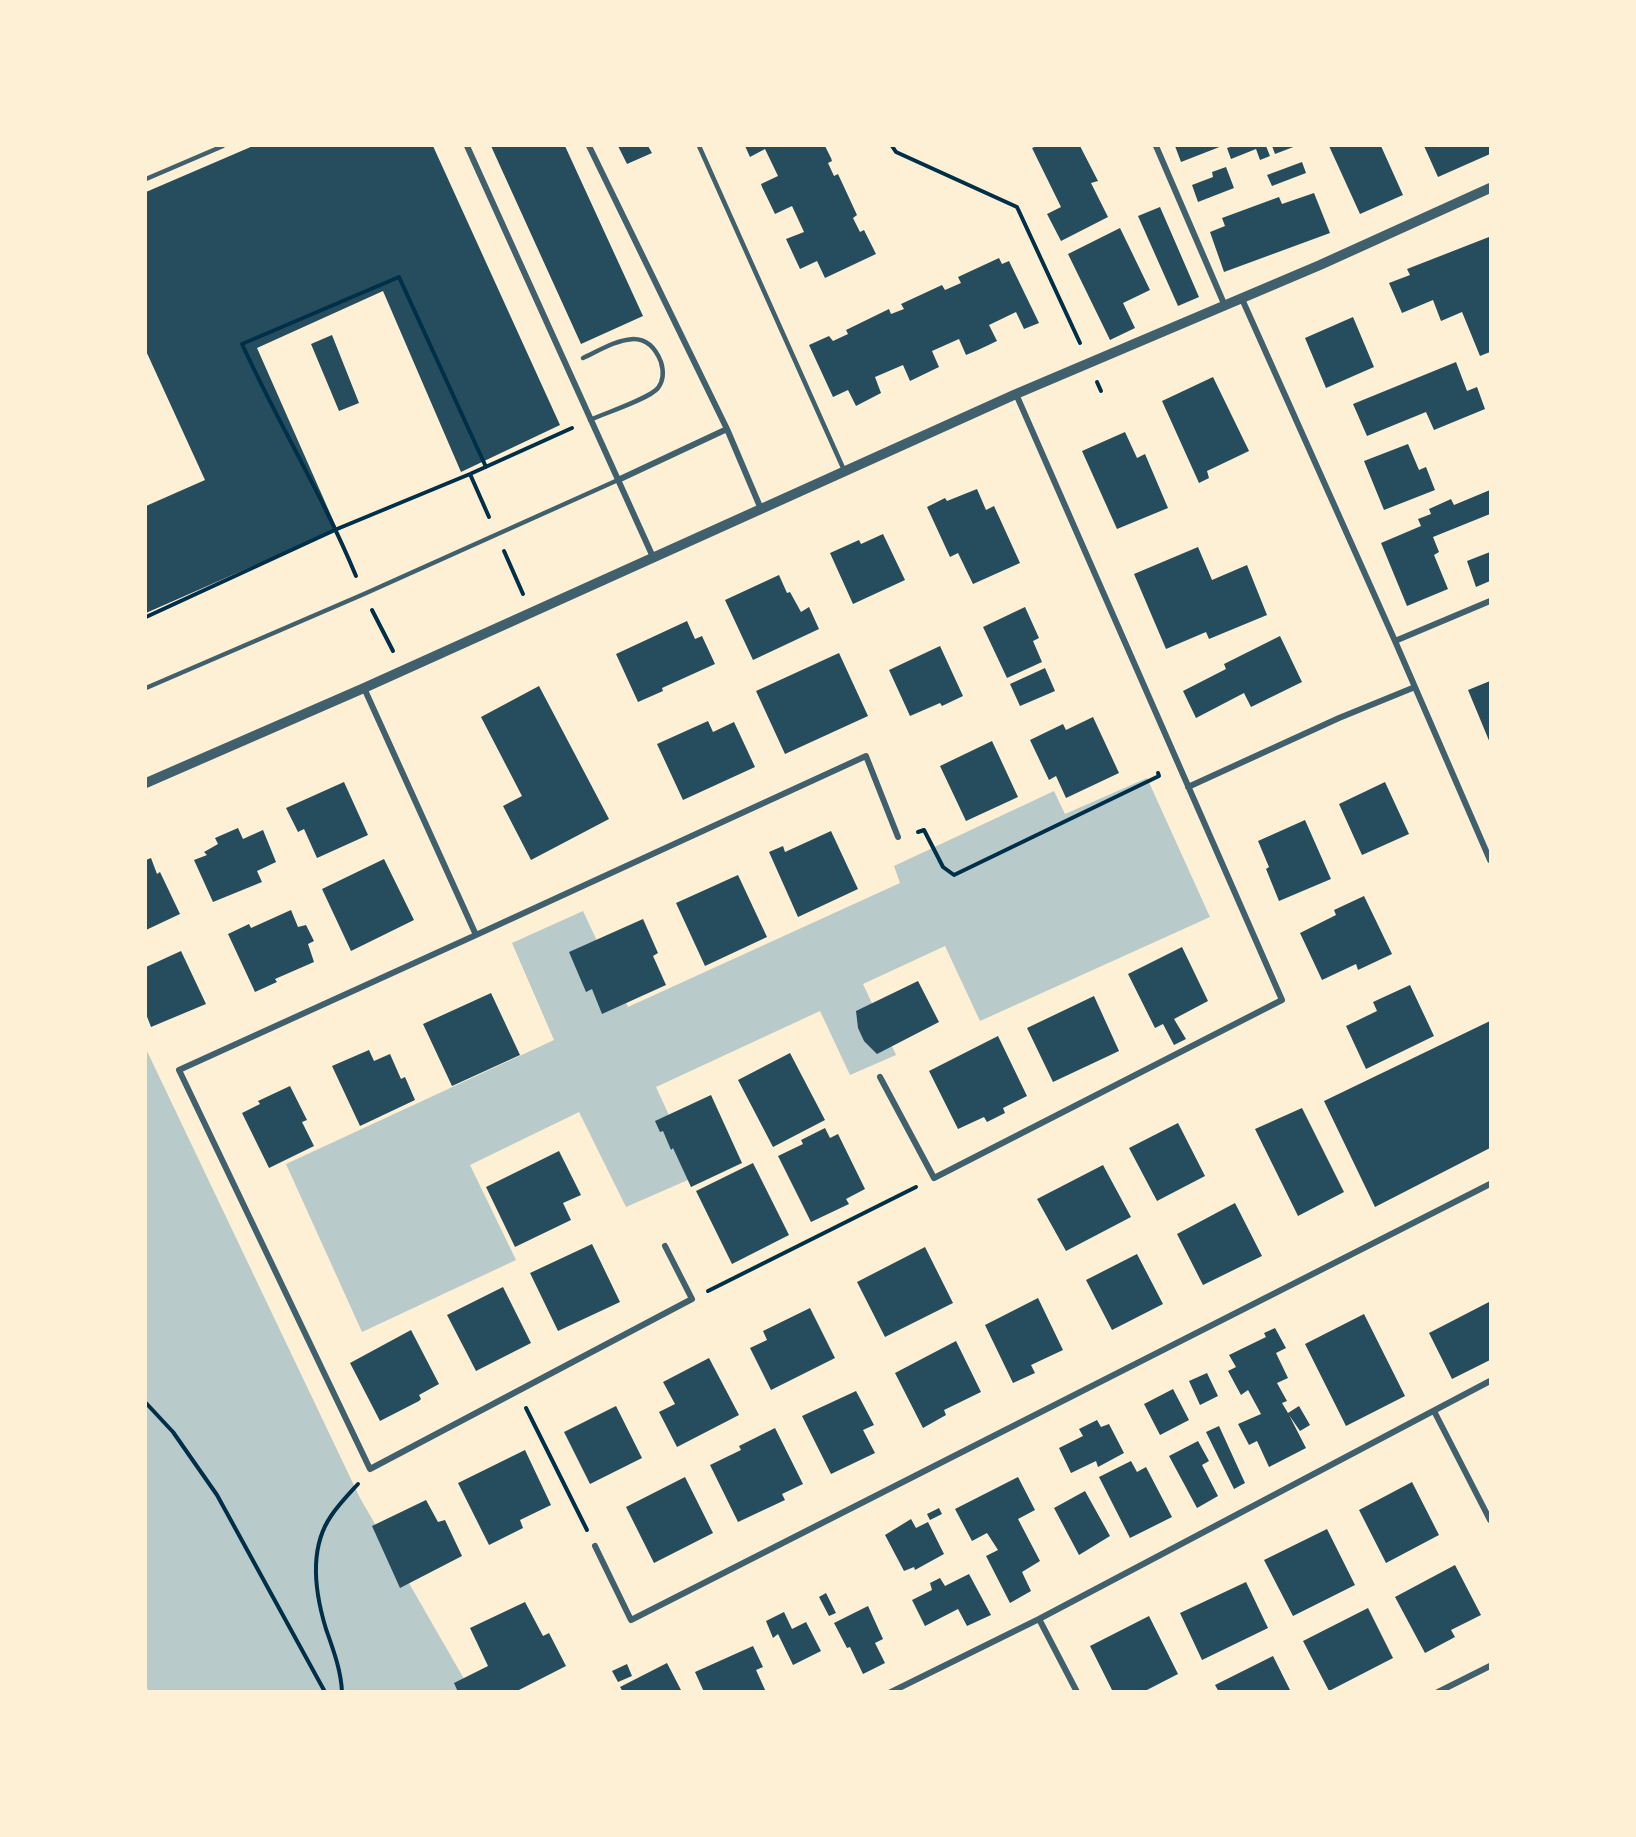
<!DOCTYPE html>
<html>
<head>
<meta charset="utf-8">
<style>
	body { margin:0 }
	#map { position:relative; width:1636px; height:1837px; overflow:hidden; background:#fdf0d5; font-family:"Golos Text",sans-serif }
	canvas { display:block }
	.frame { position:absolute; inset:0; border:147px solid #fdf0d5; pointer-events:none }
</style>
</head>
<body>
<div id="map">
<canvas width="1636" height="1837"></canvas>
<div class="frame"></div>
</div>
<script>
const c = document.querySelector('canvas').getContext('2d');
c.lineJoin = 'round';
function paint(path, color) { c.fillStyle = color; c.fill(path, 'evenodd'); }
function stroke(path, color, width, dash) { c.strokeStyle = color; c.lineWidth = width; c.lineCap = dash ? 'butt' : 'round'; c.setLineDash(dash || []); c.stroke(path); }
paint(new Path2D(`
	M1147 778 1210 917 980 1021 945 946 863 984 896 1055 850 1075 820 1011 656 1087 697 1176 626 1207 579 1112 470 1165 516 1260 362 1332 286 1164 554 1040 512 943 583 911 628 1007 900 883 894 866 1054 791 1065 814Z
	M146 1049 360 1498 471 1691H148L146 1683Z`), '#b9caca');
paint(new Path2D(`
	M253 146H433L560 425 461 472 383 291 257 348 337 529 146 613V506L205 480 146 351V192Z
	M491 146H565L643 316 581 344Z
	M618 146H648L652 153 627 164Z
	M745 146H825L831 158 832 161 828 163 834 176 838 174 857 215 853 218 860 232 864 230 876 254 825 278 817 261 800 269 786 239 804 232 792 206 775 214 762 187 761 184 778 176 765 149 750 157Z
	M1037 146H1080L1098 181 1091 183 1108 217 1061 241 1047 214 1061 207 1032 148Z
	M1175 146H1222L1181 162Z
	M1233 146H1266L1270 156 1260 160 1256 149 1231 159 1227 148Z
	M1272 146H1296L1275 154Z
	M1329 146H1381L1403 195 1360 214Z
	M1424 146H1490V154L1438 177Z
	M1302 162 1306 173 1272 186 1267 175Z
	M1226 167 1234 188 1198 202 1192 185 1213 177 1212 172Z
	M1314 193 1330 233 1224 272 1210 232 1225 226 1222 218 1279 197 1282 204Z
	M1160 207 1199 297 1178 306 1138 216Z
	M1120 228 1150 290 1123 303 1135 328 1110 340 1068 254Z
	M1489 237 1490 243V352L1480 356 1462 312 1441 321 1433 300 1402 313 1389 283 1410 275 1407 269Z
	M999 258 1002 264 1009 261 1039 323 1024 329 1016 312 989 325 997 341 978 350 966 355 959 339 932 351 939 367 910 381 903 365 875 377 881 393 856 406 848 390 833 397 809 345 829 336 833 341 848 334 846 330 889 309 891 314 904 309 901 304 942 285 945 290 961 283 958 277Z
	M1353 317 1374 367 1326 388 1305 338Z
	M332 335 359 403 339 411 311 344Z
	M1456 362 1467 391 1477 387 1485 409 1434 430 1426 412 1367 436 1353 404Z
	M1213 377 1249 451 1207 471 1209 478 1199 483 1162 401Z
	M1125 432 1137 458 1145 454 1168 508 1117 529 1082 451Z
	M1408 444 1419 470 1426 467 1435 490 1384 510 1364 461Z
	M977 489 986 510 994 506 1020 563 973 584 958 553 950 557 927 507 945 498 947 501Z
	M1490 490V514L1433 537 1439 552 1434 555 1448 589 1407 606 1381 543 1421 526 1418 519 1431 514 1429 509 1451 499 1454 505Z
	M883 534 905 580 853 604 830 553 859 540 861 544Z
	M1198 547 1212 580 1247 565 1267 615 1209 639 1206 632 1166 649 1134 574Z
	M1490 552V581L1476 587 1467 561Z
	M779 575 787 593 790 592 801 612 809 607 819 629 753 660 725 600Z
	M1025 607 1039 638 1033 641 1042 662 1007 678 983 627Z
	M687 621 695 639 702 636 715 664 662 688 663 691 638 702 616 654Z
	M1280 636 1302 682 1251 707 1244 693 1196 718 1183 691 1226 669 1224 664Z
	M940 646 963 696 942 706 940 703 910 716 889 670Z
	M839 653 868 716 785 754 756 691Z
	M1045 668 1055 691 1020 706 1010 684Z
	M1490 681V743L1468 690Z
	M539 686 609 819 531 860 503 806 522 796 481 717Z
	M1093 717 1119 773 1066 798 1056 776 1049 780 1030 740 1063 724 1066 730Z
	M708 721 713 732 734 722 755 767 683 800 657 744Z
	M992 741 1018 797 966 821 940 766Z
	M344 782 368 835 317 858 304 829 298 832 286 808Z
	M1385 782 1409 834 1362 855 1339 804Z
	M1305 820 1331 879 1279 901 1266 869 1269 867 1258 841Z
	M238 828 243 839 263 830 276 862 257 871 262 882 213 902 194 860 207 855 204 852 218 844 215 838Z
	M831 831 858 889 798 917 769 852 783 846 785 852Z
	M151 858 157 874 160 872 180 914 146 930V860Z
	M384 859 414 920 351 951 322 889Z
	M738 875 767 937 705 966 676 903Z
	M1364 896 1392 954 1358 970 1356 964 1322 980 1300 933 1336 915 1334 910Z
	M291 910 298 927 306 925 314 941 308 944 314 962 275 979 277 982 255 992 228 934 249 924 251 928Z
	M643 919 658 953 653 956 666 985 602 1014 592 989 586 992 569 952Z
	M1182 947 1208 1001 1174 1019 1186 1039 1174 1045 1163 1024 1155 1028 1128 974Z
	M181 951 206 1004 151 1027 146 1014V967Z
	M918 981 939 1022 877 1054 864 1041 858 1028 856 1011Z
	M1410 985 1434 1036 1366 1069 1346 1026 1377 1011 1373 1002Z
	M491 993 520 1055 452 1086 423 1024Z
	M1094 996 1119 1051 1053 1082 1027 1028Z
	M1490 1021V1148L1375 1207 1324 1101Z
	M998 1036 1027 1096 1003 1108 1005 1113 987 1122 984 1117 958 1129 929 1071Z
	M369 1050 374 1061 390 1054 401 1079 405 1077 415 1100 360 1126 332 1066Z
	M790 1053 825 1120 773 1147 738 1080Z
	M290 1086 307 1120 302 1122 314 1146 269 1168 242 1113 260 1104 258 1101Z
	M711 1095 742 1163 691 1187 673 1148 671 1150 663 1131 660 1132 655 1121Z
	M1302 1108 1344 1192 1298 1216 1255 1129Z
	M1178 1123 1205 1176 1157 1201 1129 1148Z
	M825 1128 830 1138 838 1134 865 1189 846 1199 849 1204 811 1222 778 1156 803 1144 801 1140Z
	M559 1151 581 1195 563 1203 571 1220 515 1247 486 1187Z
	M753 1163 789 1235 732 1264 696 1191Z
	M1103 1165 1131 1217 1066 1251 1037 1199Z
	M1235 1203 1262 1256 1203 1285 1177 1234Z
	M592 1244 620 1302 558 1331 530 1273Z
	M925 1247 953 1303 885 1337 857 1282Z
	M1137 1254 1163 1304 1112 1330 1086 1280Z
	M503 1287 531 1343 476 1371 447 1315Z
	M1038 1298 1063 1350 1031 1365 1035 1373 1013 1383 985 1325Z
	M1489 1302 1490 1360 1452 1379 1429 1333Z
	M810 1308 835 1358 771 1390 750 1348 767 1340 763 1331Z
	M1364 1314 1405 1396 1346 1426 1305 1344Z
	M1275 1328 1286 1348 1276 1353 1288 1378 1277 1383 1287 1401 1282 1403 1288 1413 1299 1406 1310 1425 1300 1431 1289 1415 1306 1448 1269 1467 1257 1441 1249 1445 1238 1424 1261 1414 1248 1390 1241 1395 1228 1371 1236 1367 1229 1355 1266 1337 1264 1333Z
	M411 1330 439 1384 419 1395 421 1399 419 1401 380 1421 350 1363Z
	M956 1341 981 1392 944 1410 946 1415 923 1428 895 1373Z
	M709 1358 739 1415 677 1447 659 1412 675 1404 663 1382Z
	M1207 1373 1218 1396 1200 1405 1189 1381Z
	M1173 1389 1189 1420 1160 1435 1144 1404Z
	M856 1391 874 1425 863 1430 875 1453 831 1474 802 1416Z
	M616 1406 642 1458 590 1484 564 1432Z
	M1097 1420 1101 1427 1109 1424 1124 1453 1098 1467 1096 1461 1071 1473 1059 1448 1083 1436 1079 1429Z
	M1219 1426 1245 1483 1234 1489 1206 1432Z
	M775 1428 803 1484 782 1494 785 1500 738 1522 710 1465 741 1450 739 1446Z
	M1198 1441 1209 1461 1202 1465 1218 1496 1197 1508 1169 1456Z
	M525 1450 551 1505 520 1520 523 1528 489 1545 458 1483Z
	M1131 1461 1137 1472 1146 1467 1172 1517 1130 1538 1099 1477Z
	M685 1477 713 1533 654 1563 626 1507Z
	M1018 1477 1035 1510 1018 1519 1040 1561 1022 1572 1031 1591 1010 1603 986 1556 998 1550 987 1533 972 1541 955 1509Z
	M1412 1482 1439 1535 1386 1563 1359 1510Z
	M1085 1491 1110 1536 1079 1555 1054 1508Z
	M426 1500 438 1522 445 1520 462 1556 400 1588 372 1526Z
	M939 1508 942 1514 930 1520 927 1514Z
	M911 1519 916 1528 928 1522 944 1554 915 1570 914 1567 904 1571 885 1535Z
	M1327 1529 1355 1585 1293 1616 1264 1560Z
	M1455 1565 1481 1615 1451 1630 1455 1637 1425 1653 1395 1597Z
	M969 1574 991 1615 967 1626 958 1609 925 1626 912 1600 932 1590 930 1583 940 1578 945 1586Z
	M1246 1582 1268 1628 1202 1660 1180 1613Z
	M826 1593 836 1613 829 1616 819 1597Z
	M525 1602 543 1636 549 1633 566 1666 515 1692H458L454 1683 488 1666 470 1628Z
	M868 1606 883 1639 875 1643 885 1663 863 1674 850 1647 847 1648 834 1623Z
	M1368 1608 1393 1658 1329 1691 1303 1641Z
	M784 1612 792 1629 806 1622 821 1651 793 1665 778 1634 773 1638 766 1621Z
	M1149 1616 1178 1674 1143 1692H1113L1090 1646Z
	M753 1646 763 1667 756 1670 766 1692H704L695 1672Z
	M1273 1656 1291 1692H1219L1215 1685Z
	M667 1663 682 1692H623L620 1687Z
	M627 1664 632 1676 618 1682 612 1671Z`), '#264d5e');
stroke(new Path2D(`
	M892 146 896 152 1017 207 1080 343
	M1097 382 1101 391
	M470 474 489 517
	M504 551 523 594
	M356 576C323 496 278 423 242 344L399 277 486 467
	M372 610 393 651
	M146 617 337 529 470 474 572 428
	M918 832 924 830 943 867 954 875 1159 776 1158 773
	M708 1291 916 1187
	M146 1403 173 1432 217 1495 325 1692
	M526 1408 587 1530
	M342 1692C341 1670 333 1649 326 1629 315 1593 309 1548 331 1516 339 1504 349 1494 358 1484`), '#003049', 4);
stroke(new Path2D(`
	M699 146 844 470
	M146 179 223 146
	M583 358C611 345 645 321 661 362 664 372 664 380 658 388 649 399 605 413 590 420
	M146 688 364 594 618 480`), '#3f606c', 4.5);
stroke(new Path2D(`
	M467 146 653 557
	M589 146 727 429 761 509
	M1156 146 1225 306
	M1242 299 1395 641 1490 860
	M618 480 727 429
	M1395 641 1490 601
	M364 688 476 935 179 1070 370 1469 692 1299 665 1246
	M1188 787 1339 718 1415 687
	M476 935 866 756 898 837
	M880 1077 934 1178 1282 1000 1016 394
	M1434 1411 1490 1520
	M595 1546 631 1620 1490 1184
	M1039 1619 1077 1692
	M891 1692 1039 1619 1490 1381
	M1438 1692 1490 1666`), '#3f606c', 6);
stroke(new Path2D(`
	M146 783 364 688 1016 394 1320 265 1490 188`), '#3f606c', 10);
</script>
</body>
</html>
